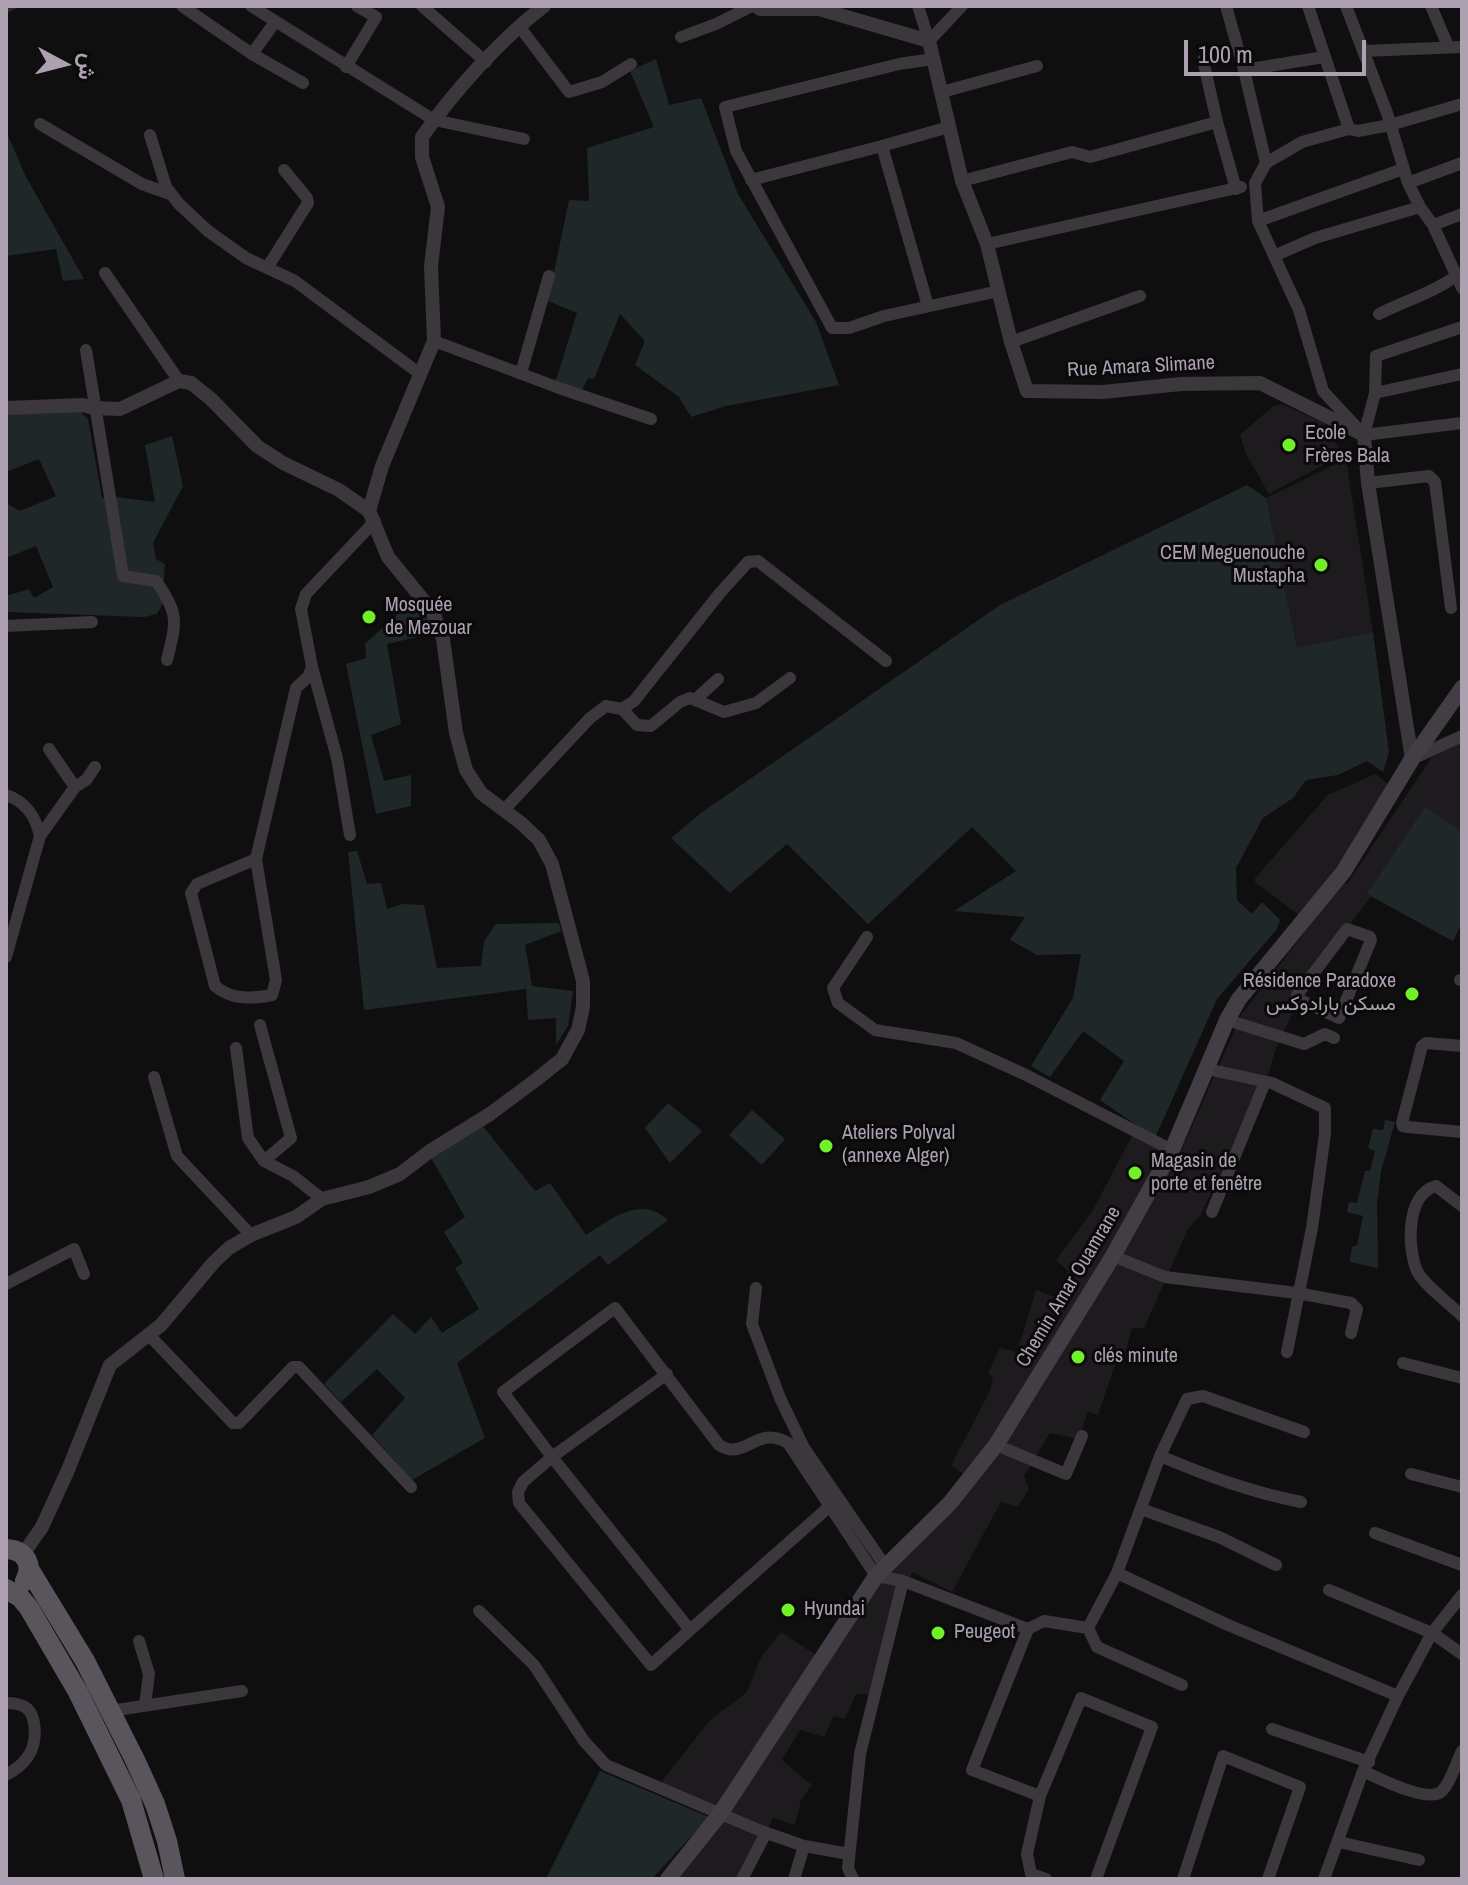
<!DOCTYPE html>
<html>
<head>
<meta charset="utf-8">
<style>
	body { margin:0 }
	#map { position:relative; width:1468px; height:1885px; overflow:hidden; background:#100f10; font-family:"Archivo Narrow",Vazirmatn,sans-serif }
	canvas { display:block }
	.frame { position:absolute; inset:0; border:8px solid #aca0b1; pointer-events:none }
	.north { position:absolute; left:24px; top:24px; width:80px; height:80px; -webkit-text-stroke:6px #0b0a0b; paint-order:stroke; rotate:97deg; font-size:22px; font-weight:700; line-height:32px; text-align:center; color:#aca0b1 }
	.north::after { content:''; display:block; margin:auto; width:28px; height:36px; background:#aca0b1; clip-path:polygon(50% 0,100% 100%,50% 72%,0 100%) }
	.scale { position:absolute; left:1184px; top:40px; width:182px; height:36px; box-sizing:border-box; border:4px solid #aca0b1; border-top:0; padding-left:10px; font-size:24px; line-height:28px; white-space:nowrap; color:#aca0b1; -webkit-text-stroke:6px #0b0a0b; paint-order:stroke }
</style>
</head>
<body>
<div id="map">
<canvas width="1468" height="1885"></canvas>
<div class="frame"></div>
<div class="north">ش</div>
<div class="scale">100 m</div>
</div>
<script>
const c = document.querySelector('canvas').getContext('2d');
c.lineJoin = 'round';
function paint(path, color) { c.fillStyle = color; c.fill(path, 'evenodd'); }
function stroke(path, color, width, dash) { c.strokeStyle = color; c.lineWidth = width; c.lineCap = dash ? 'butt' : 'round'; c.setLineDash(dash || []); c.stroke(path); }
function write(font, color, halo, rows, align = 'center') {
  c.font = font + ' "Archivo Narrow",Vazirmatn,sans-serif'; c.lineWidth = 6; c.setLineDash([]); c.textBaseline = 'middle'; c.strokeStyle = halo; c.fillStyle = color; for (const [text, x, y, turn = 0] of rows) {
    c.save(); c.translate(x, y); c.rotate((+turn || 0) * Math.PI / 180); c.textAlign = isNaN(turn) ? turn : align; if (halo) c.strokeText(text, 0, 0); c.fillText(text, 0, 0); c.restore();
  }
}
paint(new Path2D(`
	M1284 405 1324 423 1342 455 1269 494 1246 454 1240 435 1273 406Z
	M1346 459 1373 632 1297 649 1266 498Z
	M1462 727V922L1453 941 1350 885 1371 897 1291 999 1295 1008 1276 1049 1268 1075 1200 1216 1188 1229 1144 1328H1132L1123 1363 1116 1362 1098 1415 1088 1412 1078 1439 1050 1433 1024 1476 1029 1489 1018 1507 1001 1502 952 1592 912 1572 877 1696 856 1694 845 1719 834 1716 824 1737 800 1730 782 1760 812 1785 801 1800 795 1825 773 1818 762 1844 742 1879H675L722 1819 658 1786 710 1720 747 1692 761 1657 781 1632 825 1661 879 1579 974 1482 951 1465 990 1391 993 1378 988 1373 1000 1348 1017 1352 1036 1290 1055 1297 1068 1271 1056 1260 1093 1210 1135 1130 1179 1155 1242 1014 1311 924 1255 882V878L1328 795 1375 774 1393 788 1333 877 1347 884 1434 754 1455 738Z`), '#1d1b1d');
paint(new Path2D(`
	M656 59 669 105 701 98 738 194 816 322 839 385 726 406 691 417 679 397 635 365 645 341 620 314 594 379 588 378 581 392 555 383 577 313 548 301 569 200 589 201 587 148 654 127 630 71Z
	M6 131 26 177 84 279 63 281 56 249 6 256Z
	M78 409 88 419 102 498 116 497 155 502 145 445 172 436 183 486 153 543 156 559 165 564 162 605 157 614 144 617 6 612V596L29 589 34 598 53 587 36 546 6 558V503L20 511 56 496 39 459 6 472V414Z
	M1247 485 1266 498 1297 648 1373 632 1389 752 1383 772 1367 761 1338 775 1306 780 1293 798 1263 818 1236 868 1237 900 1252 914 1262 902 1280 920 1277 929 1217 999 1155 1138 1100 1100 1124 1061 1083 1031 1050 1077 1031 1066 1073 998 1081 954 1037 955 1010 940 1025 917 954 911 1016 871 972 827 868 924 787 844 730 893 671 838 701 813 1000 605Z
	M413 600 427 614 434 633 387 644 401 724 371 735 384 781 411 775V806L376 814 346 664 366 658 365 644Z
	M1425 807 1462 832V923L1453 941 1367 894Z
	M357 851 367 884 381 883 387 909 402 904 424 905 437 968 481 966 484 941 496 924 559 923 561 931 525 945 532 986 573 991 568 1026 556 1045V1018L528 1020 526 989 364 1010 348 852Z
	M668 1103 702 1131 670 1163 645 1128Z
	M752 1110 785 1139 762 1165 729 1135Z
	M1385 1120 1395 1122 1381 1171 1377 1204 1378 1268 1350 1262 1352 1247 1357 1245 1363 1216 1347 1212 1349 1202 1357 1203 1365 1171H1370L1375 1151 1368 1148 1373 1129 1383 1130Z
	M482 1125 535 1191 550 1183 586 1235C613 1218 640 1195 668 1220L608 1265 600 1255 457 1363 485 1438 412 1480 372 1435 405 1398 377 1369 341 1402 324 1384 393 1314 415 1334 431 1317 442 1333 479 1309 455 1268 463 1263 444 1232 465 1217 431 1158Z
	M600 1771 709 1817 652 1879H546Z`), '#202728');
stroke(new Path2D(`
	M6 11 17 6`), '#2c2634', 4);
stroke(new Path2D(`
	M182 6 252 54 303 83
	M251 6 434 120 524 139
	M422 6 486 62
	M918 6 929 41 962 6
	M1226 6 1244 70 1266 163 1255 183 1258 221 1299 310 1323 391 1361 432
	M1308 6 1349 129
	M1346 6 1387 113 1408 183 1420 207 1433 225 1462 288
	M1431 6 1448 46
	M519 26 569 92 602 82 631 64
	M681 37 716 24 752 6
	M1363 51 1462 47
	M252 54 275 22
	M933 59 899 64 725 107 736 151 832 328H849L884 316 999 291
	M1203 60 1217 122
	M346 67 376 17 357 6
	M1244 70 1324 57
	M942 92 1037 66
	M40 124 142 184 170 194
	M150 135 166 187 179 204 208 231 246 258 295 281 420 374
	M1266 163 1302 142 1349 129 1358 131 1390 125 1462 104
	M751 180 882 146
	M962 181 1072 152 1090 157 1217 122 1236 189
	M1408 183 1462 163
	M1258 221 1403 169
	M1433 225 1462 214
	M987 244 1241 187
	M1274 256 1315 238 1420 207
	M267 268 308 203 307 198 284 170
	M105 273 179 381
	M928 306 882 146 949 127
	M1379 314C1404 301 1433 293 1456 276
	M434 341 559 388 651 419
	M1011 342 1140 296
	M86 350 123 576 156 581C180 615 176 622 167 660
	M521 373 549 276
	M1375 393 1462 374
	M1364 435 1375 393 1376 356 1462 327
	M1364 435 1462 423
	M1368 483 1429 476 1435 482 1451 608
	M6 626 92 622
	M312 667 337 758 350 835
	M696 699 718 679
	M622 709 637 725 651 726 680 702 690 698 724 712 756 703 790 678
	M1414 758 1462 736
	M75 787 86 780 95 767
	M6 795C25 801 36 817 40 836L6 957
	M504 810 590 718 606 706 622 709 634 701 720 593 748 562 758 561 886 661
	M40 836 75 787 49 749
	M256 859 197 884 191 893 215 986C231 1000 252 999 272 995L276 980 256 859 296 688 308 677 312 667 301 609 306 594 375 521
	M1347 929 1370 937 1371 940 1339 1018 1298 999 1297 995Z
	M867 937 833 988 838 1003 875 1030 956 1043 1026 1075 1172 1150
	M1460 980H1462
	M1227 1020 1304 1044 1325 1034 1334 1038
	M260 1025 291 1138 264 1161
	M1462 1046 1426 1043 1422 1046 1402 1123 1403 1126 1408 1127 1462 1132
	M236 1048 248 1138 264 1161 293 1176 322 1199
	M1207 1069 1272 1083 1325 1108V1134L1312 1228 1287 1352
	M154 1077 177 1156 251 1235
	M1462 1206 1436 1186C1406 1194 1407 1247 1417 1271 1424 1285 1450 1304 1462 1316
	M1212 1212 1265 1082
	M1113 1256 1165 1277 1297 1293 1351 1303 1357 1309 1351 1333
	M6 1284 74 1249 84 1274
	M756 1288 752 1324 780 1398 804 1448 885 1566
	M148 1334 233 1423H239L293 1367H299L411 1487
	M1403 1363 1462 1378
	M667 1374 552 1457 523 1482 518 1492 519 1503 651 1665 690 1630
	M996 1445 1066 1474 1082 1436
	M1160 1456C1208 1476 1250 1492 1301 1502
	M1411 1474 1462 1487
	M831 1505 690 1630 552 1457 503 1392 615 1308 719 1445C745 1462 756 1424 788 1443L876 1576 903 1581 1028 1629 972 1770 1040 1796
	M1141 1509 1219 1537 1276 1565
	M1375 1533 1462 1565
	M1117 1573 1228 1625 1398 1696
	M1329 1590 1432 1633 1462 1654
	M479 1611 534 1665 584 1741 606 1765 761 1831 804 1846 849 1854
	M1088 1628 1117 1573 1160 1456 1187 1399 1203 1396 1304 1432
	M1028 1629 1044 1621 1088 1628 1097 1647 1182 1685
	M139 1641 149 1674 145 1705
	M6 1703C11 1703 20 1704 25 1707 30 1710 33 1717 34 1723 38 1748 27 1764 6 1775
	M110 1711 242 1691
	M1272 1729 1369 1762
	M1363 1771C1378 1778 1429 1804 1442 1791 1451 1782 1456 1763 1462 1751
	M1339 1842 1419 1860
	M742 1879 766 1833 762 1831
	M794 1879 804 1846
	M853 1879 848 1868 860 1754 903 1581
	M1046 1879 1031 1874 1027 1854 1040 1796 1081 1698 1152 1727 1096 1879
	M1183 1879 1223 1756 1300 1787 1268 1879
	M1324 1879 1363 1771 1398 1696 1432 1633 1462 1595`), '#3b373c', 12);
stroke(new Path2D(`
	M756 6 760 9H819L929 41 962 181 987 244 1011 342 1027 391 1103 392 1181 384 1260 383 1364 435 1368 483 1412 759
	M6 408 83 405 94 408 120 409 179 381 191 383 211 399 257 446 283 463 339 490 369 511
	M23 1554 42 1527 68 1470 110 1365 161 1325 214 1262 229 1248 251 1235 296 1217 322 1199 369 1187 400 1174 430 1151 490 1114 537 1079 562 1059 578 1030 583 1007V981L552 864 539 840 521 823 481 793 466 770 456 733 443 639 433 612 388 557 369 511 382 466 434 341 431 266 438 207 422 157V137C454 91 500 40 544 6`), '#3b373c', 14);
stroke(new Path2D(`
	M668 1879 720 1814 876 1576 950 1503 996 1445 1113 1256 1172 1150 1227 1020 1239 999 1344 871 1412 759 1462 688`), '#433e45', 16);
stroke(new Path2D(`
	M6 1549C25 1550 34 1564 25 1581
	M29 1569 85 1661 135 1760 155 1804 167 1841 175 1879
	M6 1589 20 1597 29 1608 78 1692 131 1800 154 1879`), '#5a545d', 20);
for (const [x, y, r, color] of [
	[1289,445,8,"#70f028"],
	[1321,565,8,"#70f028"],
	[369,617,8,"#70f028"],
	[1412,994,8,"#70f028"],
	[826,1146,8,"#70f028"],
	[1135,1173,8,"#70f028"],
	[1078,1357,8,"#70f028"],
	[788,1610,8,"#70f028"],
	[938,1633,8,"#70f028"]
]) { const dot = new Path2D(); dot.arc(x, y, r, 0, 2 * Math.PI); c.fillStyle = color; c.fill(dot); stroke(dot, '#0b0a0b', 3); }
write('20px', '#aca0b1', '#0b0a0b', [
	["Rue Amara Slimane",1141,367,-3],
	["Chemin Amar Ouamrane",1069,1287,-59]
]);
write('20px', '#aca0b1', '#0b0a0b', [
	["Ecole",1305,434],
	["Frères Bala",1305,457],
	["CEM Meguenouche",1305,554,"right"],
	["Mustapha",1305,577,"right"],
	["Mosquée",385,606],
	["de Mezouar",385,629],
	["Résidence Paradoxe",1396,982,"right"],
	["مسكن بارادوكس",1396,1005,"right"],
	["Ateliers Polyval",842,1134],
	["(annexe Alger)",842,1157],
	["Magasin de",1151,1162],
	["porte et fenêtre",1151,1185],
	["clés minute",1094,1357],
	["Hyundai",804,1610],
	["Peugeot",954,1633]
], 'left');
</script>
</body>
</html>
